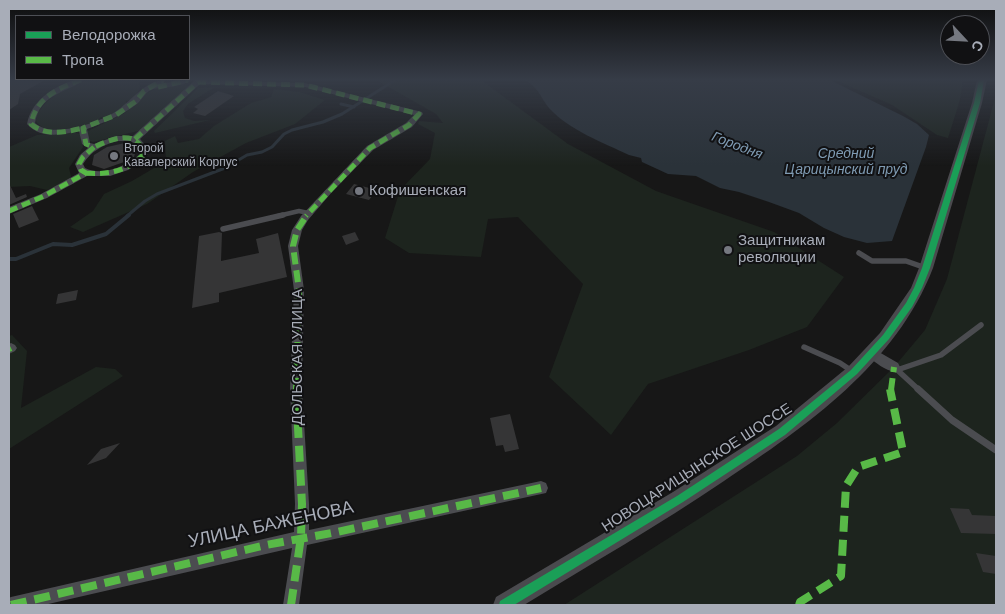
<!DOCTYPE html>
<html>
<head>
<meta charset="utf-8">
<style>
	body { margin:0 }
	#map { position:relative; width:1005px; height:614px; overflow:hidden; background:#171717; font-family:Helvetica,sans-serif }
	canvas { display:block }
	.frame { position:absolute; inset:0; border:10px solid #a8adb8; pointer-events:none }
	.legend { position:absolute; left:15px; top:15px; width:175px; height:65px; box-sizing:border-box; background:#111113; border:1px solid #4d4f55; margin:0; padding:6px 9px; list-style:none; font-size:15px; color:#a8adb8 }
	.legend li { display:flex; align-items:center; gap:10px; height:25px }
	.legend b { width:25px; border:1px solid #4d4f55 }
	.north { position:absolute; left:940px; top:15px; width:50px; height:50px; box-sizing:border-box; background:#111113; border:1px solid #4d4f55; border-radius:50%; rotate:115deg; font-size:14px; font-weight:700; line-height:20px; text-align:center; color:#a8adb8 }
	.north::after { content:''; display:block; margin:auto; width:18px; height:22px; background:#757880; clip-path:polygon(50% 0,100% 100%,50% 72%,0 100%) }
</style>
</head>
<body>
<div id="map">
<canvas width="1005" height="614"></canvas>
<div class="frame"></div>
<ul class="legend">
<li><b style="height:6px;background:#1a9f57"></b>Велодорожка</li>
<li><b style="height:6px;background:#58b947"></b>Тропа</li>
</ul>
<div class="north">С</div>
</div>
<script>
const c = document.querySelector('canvas').getContext('2d');
c.lineJoin = 'round';
function paint(path, color) { c.fillStyle = color; c.fill(path, 'evenodd'); }
function stroke(path, color, width, dash) { c.strokeStyle = color; c.lineWidth = width; c.lineCap = dash ? 'butt' : 'round'; c.setLineDash(dash || []); c.stroke(path); }
function write(font, color, halo, rows, align = 'center') {
  c.font = font + ' Helvetica,sans-serif'; c.lineWidth = 4; c.setLineDash([]); c.textBaseline = 'middle'; c.strokeStyle = halo; c.fillStyle = color; for (const [text, x, y, turn = 0] of rows) {
    c.save(); c.translate(x, y); c.rotate((+turn || 0) * Math.PI / 180); c.textAlign = isNaN(turn) ? turn : align; if (halo) c.strokeText(text, 0, 0); c.fillText(text, 0, 0); c.restore();
  }
}
paint(new Path2D(`
	M87 80H139L140 88 134 100 126 101V103L130 104 108 117H101L99 119 100 121C85 125 42 141 35 118 45 98 65 87 87 80Z
	M376 80H481L568 144 656 191 774 232 844 277 807 327 749 350 648 384 611 435 549 377 583 284 518 217 488 219 481 257 409 253 385 238 400 190 430 159 435 133 418 124 419 121 443 123 436 114Z
	M835 80H963L960 100 948 138 937 135 892 105Z
	M184 83 189 87 142 130 93 142 87 140 85 134 88 131 123 114 137 104 145 94 156 88Z
	M215 87 188 104 183 111 185 118 194 121 210 120 155 133 154 131 198 88Z
	M274 89 300 92 325 100 295 124 246 143 193 172 147 204 83 232 70 227 93 211 104 194 132 181 166 161 165 141 175 136 178 143 199 139 214 126 251 103 271 97Z
	M996 94V605H564L797 456 837 423 894 367 925 330 947 279Z
	M73 132 80 134 83 147 69 168 71 176 69 181 47 190 30 186 9 187V147L37 135Z
	M12 335 27 351 21 408 96 367 115 369 123 376 9 449V336Z`), '#1d241e');
paint(new Path2D(`
	M525 80H830L903 116 917 124 929 135 926 147 892 241 867 243 844 237 824 228 799 213 769 202 739 192 720 188 696 176 668 174 642 162 641 158 629 155C604 143 569 130 550 109 539 96 541 90 525 80Z`), '#2a3239');
stroke(new Path2D(`
	M341 104 354 107
	M127 216 145 201 157 194 225 168 247 155 262 152 272 147 284 134 292 130 323 122 342 114 395 80`), '#2a3239', 3);
stroke(new Path2D(`
	M9 259H16L53 244 72 245 106 234 129 215`), '#2a3239', 4);
paint(new Path2D(`
	M9 80H45L20 94 18 104 9 110Z
	M218 91 234 96 205 116 193 113 198 109 194 107Z
	M125 143 134 147 136 150 134 157 127 161 104 169 92 165 94 155 107 147Z
	M9 183 16 198 26 194 27 197 9 205Z
	M354 184 377 190 369 200 346 194Z
	M32 206 39 220 19 228 13 214Z
	M219 232 222 233 221 261 259 253 256 239 278 233 287 277 219 293V302L192 308 199 236Z
	M355 232 359 240 346 245 342 236Z
	M78 290 76 300 56 304 58 294Z
	M510 414 519 449 505 452 503 445 496 446 490 418Z
	M120 443 106 458 87 465 101 449Z
	M950 508 969 509 972 515 996 516V534L961 533Z
	M976 553 996 556V574L983 572Z`), '#353536');
stroke(new Path2D(`
	M278 216 299 211 308 213`), '#4b4c50', 4.5);
stroke(new Path2D(`
	M223 229 283 215
	M859 253 872 261H906L926 268
	M804 347 840 363 852 371
	M894 367 919 390
	M897 370 941 355 981 325`), '#4b4c50', 5.5);
stroke(new Path2D(`
	M918 389 952 420 996 450`), '#4b4c50', 7);
paint(new Path2D(`
	M73 80H84C64 94 40 94 35 123 52 139 98 123 115 112 133 100 145 80 166 80L163 83 191 80C181 88 165 86 154 89 146 90 142 100 137 104 121 116 105 122 87 129L90 143 94 144 116 136H133L195 80 305 83 422 112 423 114 412 127 373 150 332 192 308 220 302 230 298 246 304 290 302 389 309 504V530L541 481 546 483 548 488 546 493 307 545 299 605H283L292 548 44 605H9V598L11 597 294 532 295 504 290 389 294 290 288 246 292 230 301 216 367 146 406 123 414 115 305 87 200 84 140 139 146 146 148 154 141 162 128 170 110 176H87L47 198 9 214V207L41 194 79 173 75 164 80 155 88 148 82 144 79 131C62 135 40 139 27 124 32 100 51 89 73 80ZM117 141H130L134 143 140 154C127 166 102 177 85 168L83 164C91 151 103 145 117 141Z
	M11 343 15 345 17 348 15 351 9 354V344Z
	M872 348 898 363 900 367 898 371C888 374 876 362 868 357L866 353 868 349Z`), '#4b4c50');
paint(new Path2D(`
	M977 80H987L982 103 933 268C896 364 807 426 724 481 659 525 591 564 524 605H493L496 597 673 492 776 426 848 367 880 333 911 288 919 268 972 103Z`), '#4a4a4e');
stroke(new Path2D(`
	M81 80C58 88 36 98 31 124 46 137 66 132 83 128
	M158 87 188 80
	M135 139 198 82 305 85 419 114 409 125 370 148 306 216
	M86 173C108 175 128 171 144 154 137 128 112 139 94 147
	M9 211 44 196 86 173 81 170 79 164 83 157 94 147 86 144 83 128 116 115 136 101 144 91 163 80`), '#58b947', 5, [9, 5]);
stroke(new Path2D(`
	M9 349 11 348
	M296 390 299 290 293 246 297 230 307 215
	M891 390 894 367`), '#58b947', 6, [12, 6]);
stroke(new Path2D(`
	M11 605 266 545 332 533 541 488
	M291 605 301 537 302 504 296 389
	M799 605 800 602 841 576 846 486 858 467 903 452 890 389`), '#58b947', 8, [16, 8]);
paint(new Path2D(`
	M979 80H984L980 103 930 268 922 288 912 307 889 339 857 374 785 435 683 502 514 605H499L500 601 677 496 779 429 851 370 883 335 906 303 914 288 922 268 974 103Z`), '#1a9f57');
const sky = c.createLinearGradient(0, 0, 0, 166);
sky.addColorStop(0, '#0d0d0d');
sky.addColorStop(0.48, '#363c47');
sky.addColorStop(1, '#363c4700');
c.fillStyle = sky;
c.fillRect(0, 0, 1005, 166);
for (const [x, y, r, color] of [
	[114,156,5,"#757880"],
	[359,191,5,"#757880"],
	[728,250,5,"#757880"]
]) { const dot = new Path2D(); dot.arc(x, y, r, 0, 2 * Math.PI); c.fillStyle = color; c.fill(dot); stroke(dot, '#111113', 2); }
write('12px', '#a8adb8', '#111113', [
	["Второй",124,149],
	["Кавалерский Корпус",124,163]
], 'left');
write('italic 14px', '#7f9bb3', '#111113', [
	["Городня",737,146,21],
	["Средний",846,154],
	["Царицынский пруд",846,170]
]);
write('15px', '#a8adb8', '#111113', [
	["Кофишенская",369,191],
	["Защитникам",738,241],
	["революции",738,258]
], 'left');
write('15px', '#a8adb8', '#111113', [
	["ДОЛЬСКАЯ УЛИЦА",298,357,-90],
	["НОВОЦАРИЦЫНСКОЕ ШОССЕ",697,468,-33]
]);
write('18px', '#a8adb8', '#111113', [
	["УЛИЦА БАЖЕНОВА",271,525,-12]
]);
</script>
</body>
</html>
